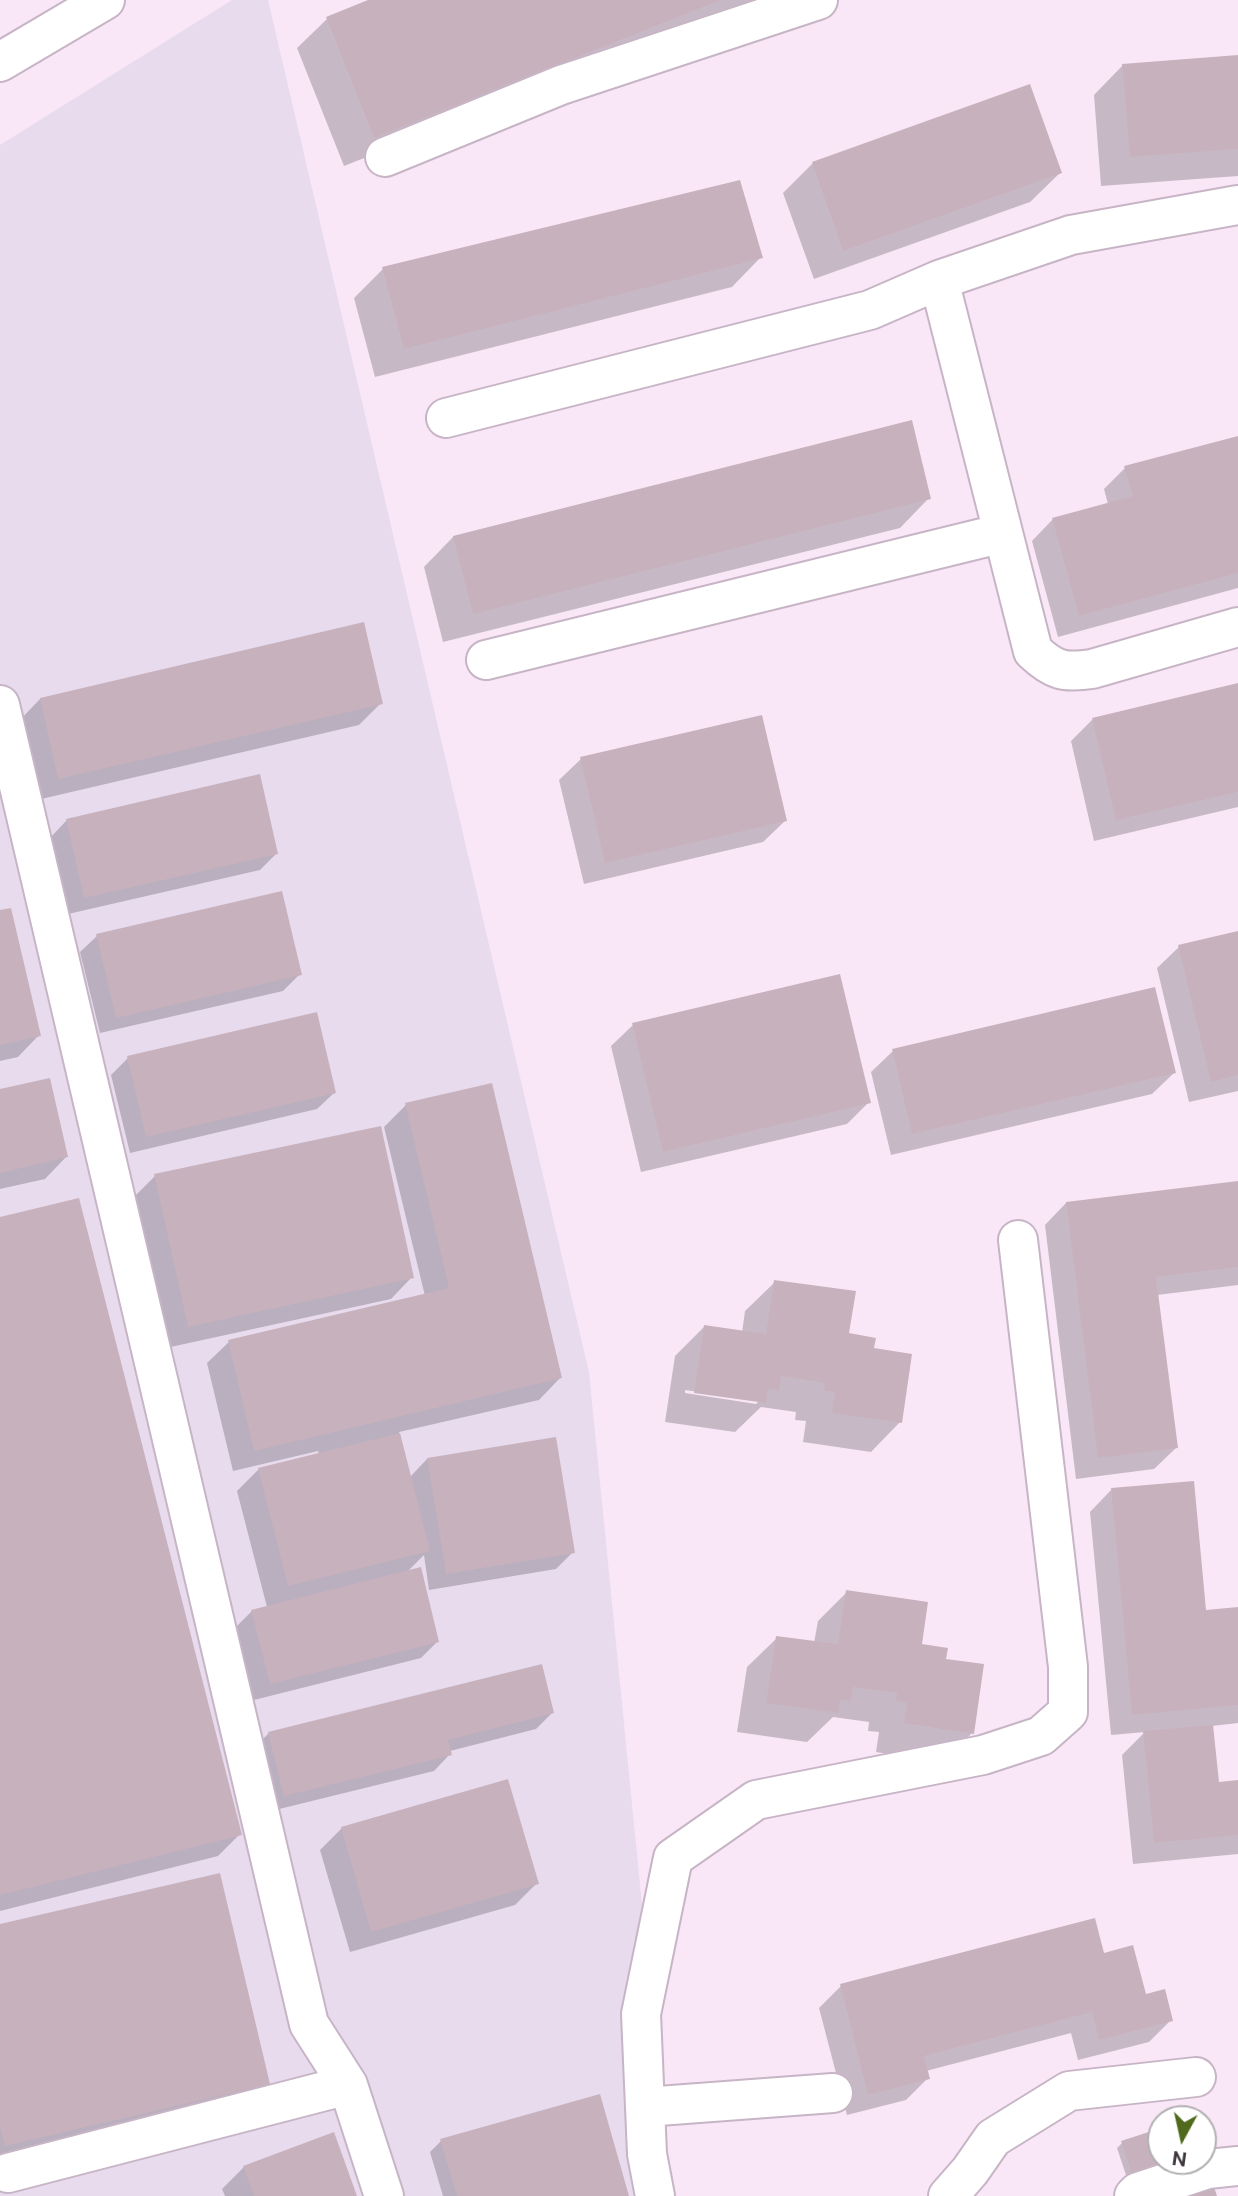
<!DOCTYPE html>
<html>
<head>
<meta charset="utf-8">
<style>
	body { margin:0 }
	#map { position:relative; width:1238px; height:2196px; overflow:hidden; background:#f9e7f8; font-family:"Public Sans",sans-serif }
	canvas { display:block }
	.north { position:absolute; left:1147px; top:2105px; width:70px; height:70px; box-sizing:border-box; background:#fff; border:2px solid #b2afb2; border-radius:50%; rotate:188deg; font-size:19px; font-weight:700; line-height:28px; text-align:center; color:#3e373e }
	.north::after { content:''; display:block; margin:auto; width:24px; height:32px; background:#4f6a1c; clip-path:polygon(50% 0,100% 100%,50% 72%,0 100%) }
</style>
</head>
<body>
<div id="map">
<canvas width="1238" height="2196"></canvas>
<div class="north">N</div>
</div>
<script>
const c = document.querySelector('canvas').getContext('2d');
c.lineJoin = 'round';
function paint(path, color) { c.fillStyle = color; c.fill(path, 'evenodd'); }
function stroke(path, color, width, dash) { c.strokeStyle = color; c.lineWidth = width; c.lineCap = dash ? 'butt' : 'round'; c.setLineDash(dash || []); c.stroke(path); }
paint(new Path2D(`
	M232 0H268L589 1372 651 1995 667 2196H0V145Z`), '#e8dbee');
paint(new Path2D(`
	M373 0H780L700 25 344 166 297 48 327 19Z
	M1238 57V176L1101 186 1094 95 1123 65Z
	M1029 87 1060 173 1030 202 814 279 783 193 812 164Z
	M761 257 732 287 375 377 354 298 383 269Z
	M1238 437V588L1058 637 1032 541 1053 519 1108 504 1104 489 1125 468Z
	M929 498 900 528 443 642 424 567 453 537Z
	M1238 685V807L1094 841 1071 741 1092 720Z
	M40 699 381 703 359 725 37 800 19 721Z
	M581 759 785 821 763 842 584 884 559 780Z
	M66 821 277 853 260 870 68 914 50 838Z
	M0 912 39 1035 18 1057 0 1061Z
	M1238 933V1091L1189 1102 1157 968 1179 947Z
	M97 936 300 974 283 991 100 1033 80 952Z
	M633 1025 869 1102 847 1124 641 1172 611 1046Z
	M893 1051 1174 1073 1152 1094 891 1155 871 1072Z
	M128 1058 334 1093 317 1109 130 1153 111 1075Z
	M0 1091 66 1157 45 1179 0 1189Z
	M406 1105 560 1378 539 1400 399 1432 410 1477 427 1459 573 1552 556 1569 429 1590 424 1555 406 1573 437 1642 421 1658 254 1700 235 1628 252 1611 267 1607 237 1491 259 1469 319 1454 318 1451 233 1471 207 1363 229 1342 425 1296 384 1127Z
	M155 1176 412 1277 391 1299 166 1348 133 1198Z
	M1238 1183V1285L1157 1295 1176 1448 1154 1469 1076 1479 1045 1225 1066 1203Z
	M0 1219 240 1834 218 1856 0 1911Z
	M775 1282 847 1335 872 1350 900 1422 871 1452 803 1442 806 1421 795 1420 796 1412 761 1407 735 1432 665 1422 675 1356 704 1327 742 1333 745 1311ZM685 1390 759 1401 756 1404 685 1393Z
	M1111 1490 1204 1612 1238 1609V1723L1212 1726 1218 1784 1238 1782V1854L1133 1864 1122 1755 1145 1732 1111 1735 1090 1512Z
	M847 1592 920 1645 944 1661 972 1733 943 1763 876 1752 879 1732 868 1731 869 1722 833 1717 807 1742 737 1732 747 1667 777 1638 814 1643 818 1621Z
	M552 1713 536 1729 450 1751V1754L434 1771 267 1812 252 1750 269 1733Z
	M342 1828 537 1883 515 1905 350 1952 320 1850Z
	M0 1926 268 2083 247 2105 0 2163Z
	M1103 1955 1171 2020 1149 2042 1078 2060 1071 2033 926 2071 928 2078 906 2100 847 2115 819 2008 841 1986Z
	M1161 2130V2161L1215 2196H1133L1117 2148 1122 2143Z
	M441 2141 628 2196H443L430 2152Z
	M244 2167 355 2196H225L222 2189Z`), '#0003');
paint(new Path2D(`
	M368 0H721L374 138 326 17Z
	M1238 55V149L1130 157 1122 64Z
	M1030 84 1062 173 843 251 812 162Z
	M740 180 763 258 404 349 382 267Z
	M912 420 931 499 473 614 453 536Z
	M1238 436V573L1079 616 1052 518 1133 496 1124 466Z
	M364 622 383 704 58 779 40 698Z
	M1238 683V792L1116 820 1092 718Z
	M762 715 787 821 605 863 580 757Z
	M260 774 278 854 84 898 66 819Z
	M282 891 302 975 116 1018 96 934Z
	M11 908 41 1036 0 1045V910Z
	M1238 931V1075L1211 1082 1178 945Z
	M840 974 871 1103 663 1152 632 1023Z
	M1155 987 1176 1073 912 1134 892 1049Z
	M317 1012 336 1093 146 1137 127 1056Z
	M50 1078 68 1157 0 1173V1089Z
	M492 1083 562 1378 254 1451 228 1340 449 1288 405 1103Z
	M381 1126 414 1278 188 1327 154 1174Z
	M1238 1181V1267L1156 1277 1178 1448 1098 1458 1066 1202Z
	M79 1198 242 1835 0 1895V1217Z
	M774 1280 856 1291 849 1333 876 1338 874 1348 912 1354 902 1423 832 1413 835 1392 824 1391 825 1383 781 1376 779 1391 768 1389 766 1403 694 1393 704 1325 766 1334Z
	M400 1433 430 1551 288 1586 258 1468Z
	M556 1437 575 1553 446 1574 427 1458Z
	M1194 1481 1206 1610 1238 1607V1705L1132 1715 1111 1488Z
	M421 1567 439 1642 270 1684 251 1610Z
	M846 1590 928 1602 922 1644 948 1648 946 1659 984 1664 974 1734 904 1723 907 1703 896 1701 897 1693 853 1687 851 1701 840 1700 838 1713 766 1703 776 1636 838 1644Z
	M542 1664 554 1713 448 1740 452 1755 284 1796 268 1732Z
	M1213 1725 1219 1782 1238 1780V1835L1154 1843 1143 1731Z
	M508 1779 539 1884 371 1932 341 1827Z
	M220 1873 270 2084 5 2146 0 2127V1924Z
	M1095 1918 1104 1953 1133 1945 1146 1994 1165 1989 1173 2021 1099 2040 1092 2012 924 2056 930 2079 868 2095 840 1984Z
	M600 2094 629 2196H457L440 2139Z
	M1161 2128V2161H1203V2154L1217 2196H1139L1121 2141Z
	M334 2132 357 2196H254L243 2166Z`), '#c7b1bd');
const minor = new Path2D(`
	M385 157 561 85 818 0
	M1238 205 1071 235 939 280 1033 651C1054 671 1064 673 1092 669L1238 627
	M446 418 870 310 939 280
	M486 660 1003 533
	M0 705 309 2024 348 2085 384 2196
	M645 2107 833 2093
	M8 2173 348 2085
	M655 2196 647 2154 641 2014 673 1858 756 1800 983 1755 1041 1736 1068 1712V1667L1018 1240
	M948 2196 970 2171 993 2138 1069 2091 1196 2077
	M1134 2196 1138 2192 1208 2169 1238 2166`);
const major = new Path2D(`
	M0 62 105 0`);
stroke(minor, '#c7b5c6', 42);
stroke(major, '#c7b5c6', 42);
stroke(minor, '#fff', 38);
stroke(major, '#fff', 38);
</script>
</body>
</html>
